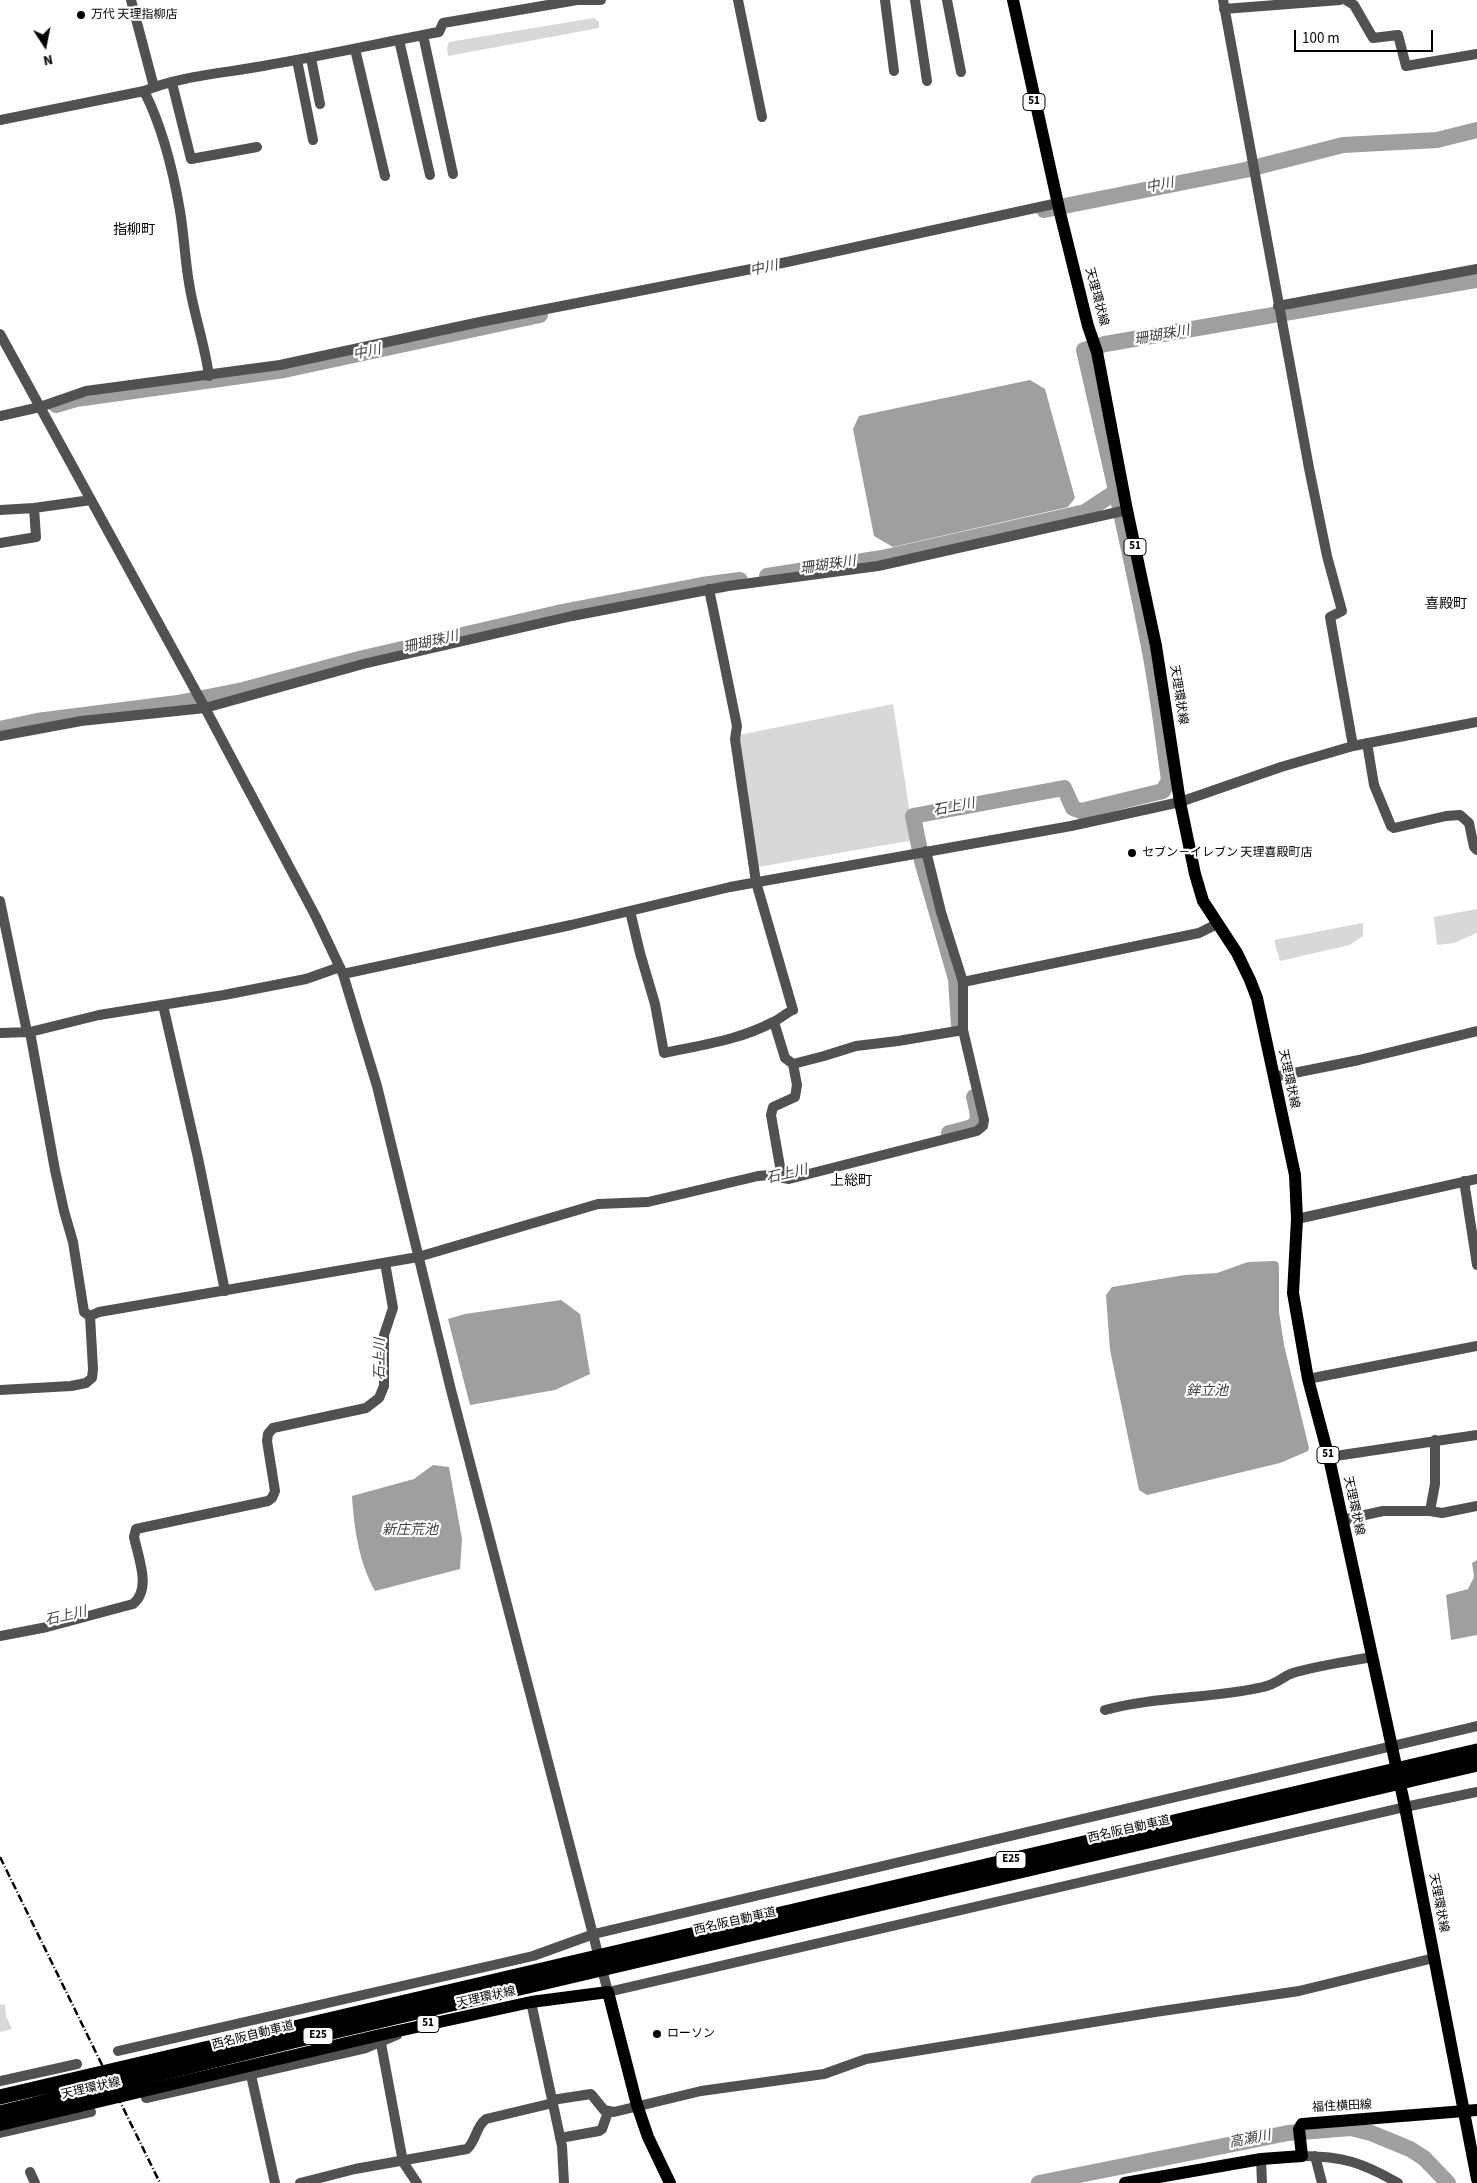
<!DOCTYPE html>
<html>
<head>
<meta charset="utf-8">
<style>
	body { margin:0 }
	#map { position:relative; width:1477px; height:2183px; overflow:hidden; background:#fff; font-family:"Source Sans 3",sans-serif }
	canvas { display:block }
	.north { position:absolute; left:20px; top:20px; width:50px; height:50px; -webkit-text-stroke:4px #fff; paint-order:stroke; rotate:169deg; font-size:14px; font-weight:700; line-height:20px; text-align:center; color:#000 }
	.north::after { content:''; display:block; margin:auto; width:18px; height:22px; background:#000; clip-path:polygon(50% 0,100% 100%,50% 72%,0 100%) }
	.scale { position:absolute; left:1294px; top:30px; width:139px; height:22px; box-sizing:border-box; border:2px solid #000; border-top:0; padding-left:6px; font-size:15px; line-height:18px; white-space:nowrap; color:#000; -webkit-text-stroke:4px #fff; paint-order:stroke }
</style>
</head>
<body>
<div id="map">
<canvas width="1477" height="2183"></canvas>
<div class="north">N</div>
<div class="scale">100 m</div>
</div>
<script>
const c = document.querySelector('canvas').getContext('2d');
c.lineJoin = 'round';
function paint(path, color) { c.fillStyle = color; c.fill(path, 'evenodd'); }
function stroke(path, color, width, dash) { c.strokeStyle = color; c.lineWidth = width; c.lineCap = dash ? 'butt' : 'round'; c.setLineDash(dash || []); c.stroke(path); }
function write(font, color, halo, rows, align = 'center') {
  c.font = font + ' "Source Sans 3","Noto Sans JP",sans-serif'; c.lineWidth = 4.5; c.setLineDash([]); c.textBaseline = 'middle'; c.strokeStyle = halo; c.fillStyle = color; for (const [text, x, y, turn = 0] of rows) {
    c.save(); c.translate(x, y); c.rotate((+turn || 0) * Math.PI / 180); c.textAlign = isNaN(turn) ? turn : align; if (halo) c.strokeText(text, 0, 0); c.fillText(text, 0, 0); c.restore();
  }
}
paint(new Path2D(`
	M594 18 599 22V28L448 56 447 48 449 42Z
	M893 704 914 840 758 867 739 735Z
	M1477 909V933L1454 943 1437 945 1434 917Z
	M1363 923V936L1350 945 1280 961 1274 940Z
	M5 2004 6 2016 12 2029 0 2032V2005Z`), '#d8d8d8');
paint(new Path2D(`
	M1030 380 1045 389 1075 498 1068 507 893 547 874 536 853 429 859 416Z
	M1274 1261 1278 1262 1279 1267V1312L1284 1345 1309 1448 1308 1451 1280 1463 1147 1495 1139 1490 1110 1350 1106 1295 1112 1287 1185 1275 1217 1273 1248 1262Z
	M561 1300 580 1314 590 1374 555 1390 470 1405 448 1319 465 1314Z
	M433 1465 449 1467 462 1539 460 1569 375 1591C359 1562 354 1529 352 1496L414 1479Z
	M1477 1560V1635L1451 1640 1446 1595 1468 1589 1474 1577 1472 1563Z`), '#9f9f9f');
stroke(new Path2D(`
	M1044 210 1245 170 1343 145 1437 140 1477 130
	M56 405 76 399 284 370 540 315
	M767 576 882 558 1085 512 1117 491
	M0 729 37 721 178 703 243 690 359 659 562 612 702 585 740 580
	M959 1026 956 979 922 861 913 816 1064 788 1073 808 1081 811 1163 791 1169 780C1163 737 1158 694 1150 652 1131 551 1107 451 1084 350L1105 344 1477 280
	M949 1133C978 1126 982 1128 974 1097
	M1039 2183 1288 2133 1351 2128 1371 2133 1410 2149 1424 2158 1448 2183`), '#9f9f9f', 16);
stroke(new Path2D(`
	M131 0 154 87
	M738 0 762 117
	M885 0 894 71
	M915 0 927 81
	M947 0 961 72
	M1223 0 1309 468 1327 556 1342 611 1330 617 1353 746
	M1346 0 1354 5 1373 38 1398 35 1406 66 1477 54
	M1224 9 1340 0
	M423 35 453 174
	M399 40 430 175
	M355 49 385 176
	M311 58 320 104
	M297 60 313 140
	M172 83 191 159 257 147
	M144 91C163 128 173 170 180 211 184 235 185 260 189 283 194 315 205 345 209 376
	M0 120 144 91C179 76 226 73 263 66 322 56 381 43 439 32L443 23 577 0H601
	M1278 306 1477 269
	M0 334 205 708 316 917 343 974 377 1086 451 1390 608 1992 1405 1807 1477 1792
	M0 416 40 407 86 391 280 365 480 322 787 262 1058 203
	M0 510 34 508 91 500
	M0 543 36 537 34 508
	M0 736 81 721 205 708 363 664 572 616 728 586 878 566 1127 510
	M1367 743 1374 785 1391 826 1394 828 1446 816 1460 815 1469 823 1474 847 1477 850
	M0 901 27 1032
	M630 911 640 953 655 1004 664 1053C701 1045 740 1040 773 1022 780 1019 786 1013 793 1010L756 882 735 739 737 726 709 589
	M343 974 571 925 730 887 1071 826 1180 802 1281 767 1353 746 1477 722
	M963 982 1199 933 1217 924
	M163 1005 198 1158 225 1291
	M774 1022 785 1058 793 1064 797 1085 795 1097 773 1107 771 1115 782 1178
	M30 1032 55 1170 64 1211 73 1242 84 1312 90 1316
	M0 1033 30 1032 99 1015 224 995 306 979 340 967
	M793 1064 824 1056 856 1046 898 1041 963 1030
	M1274 1077 1359 1060 1477 1031
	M1464 1181 1477 1265
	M1297 1219 1477 1179
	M90 1316 99 1312 418 1257 598 1204 648 1202 758 1176 770 1175 789 1179 977 1131 983 1126 984 1120 963 1030V982L941 912 926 851
	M1308 1379 1477 1346
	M0 1390 71 1386 86 1383 92 1378 93 1369 90 1316
	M1329 1458 1342 1455 1477 1435
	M1430 1511 1435 1484V1440
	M1342 1520 1383 1511H1430L1442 1513 1477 1506
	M0 1636 47 1627 133 1604C152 1589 138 1557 134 1537L136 1529 268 1501 272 1498 275 1491 267 1441 268 1434 273 1428 366 1408 379 1398 384 1386V1335L393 1308 385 1263
	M1105 1710C1156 1696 1211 1699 1263 1687 1278 1684 1283 1676 1293 1673 1319 1665 1346 1662 1372 1657
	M531 2002 562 2146 564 2183
	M380 2038 403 2162 417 2183
	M118 2051 533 1956 594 1934 1477 1726
	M251 2075 275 2183
	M0 2081 77 2064
	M146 2098 366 2048 397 2035
	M552 2100 591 2094 604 2110 614 2112 701 2091 824 2074 866 2059 1155 2012 1299 1991 1434 1958
	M0 2133 91 2112
	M560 2138 599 2131 602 2129 608 2112
	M1302 2156C1343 2156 1363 2163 1398 2183
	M1315 2156 1322 2183
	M1261 2159 1262 2183
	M30 2172 35 2183
	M300 2183 355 2169 467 2149C476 2141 476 2126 486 2119L553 2103`), '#515151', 10);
stroke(new Path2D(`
	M1013 0 1060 213 1088 326 1097 352 1127 510 1156 646 1180 802 1195 874 1203 901 1237 953 1250 980 1257 998 1274 1077 1295 1175 1297 1219 1293 1293 1308 1379 1329 1458 1405 1807 1477 2179
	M0 2125 380 2035 531 2002 608 1992 637 2105 648 2137 670 2183
	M1125 2183 1261 2159 1302 2156 1299 2129 1302 2124 1477 2110`), '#000', 12);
stroke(new Path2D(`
	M0 2097 1477 1751
	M0 2113 293 2041 1477 1764`), '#000', 15);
stroke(new Path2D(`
	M0 1857 160 2183`), '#000', 2.5, [8, 2.5, 1, 2.5]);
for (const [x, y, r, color] of [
	[81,15,5,"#000"],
	[1132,853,5,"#000"],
	[657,2034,5,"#000"]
]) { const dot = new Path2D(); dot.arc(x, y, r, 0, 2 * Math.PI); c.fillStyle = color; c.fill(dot); stroke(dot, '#fff', 2); }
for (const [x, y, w] of [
	[1034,102,22],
	[1135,547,22],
	[1328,1455,22],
	[1011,1860,30],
	[428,2024,22],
	[318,2036,30]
]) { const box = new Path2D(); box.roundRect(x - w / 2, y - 8.5, w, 17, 4); c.fillStyle = '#fff'; c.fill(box); stroke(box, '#000', 1); }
write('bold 11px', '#000', null, [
	["51",1034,102],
	["51",1135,547],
	["51",1328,1455],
	["E25",1011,1860],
	["51",428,2024],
	["E25",318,2036]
]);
write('12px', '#000', '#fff', [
	["万代 天理指柳店",91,15],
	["セブン－イレブン 天理喜殿町店",1142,853],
	["ローソン",667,2034]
], 'left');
write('12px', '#000', '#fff', [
	["天理環状線",1096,297,75],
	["天理環状線",1178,695,81],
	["天理環状線",1288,1079,78],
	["天理環状線",1353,1506,78],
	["西名阪自動車道",1129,1830,-13],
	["天理環状線",1438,1903,79],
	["西名阪自動車道",735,1922,-13],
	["天理環状線",486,1998,-12],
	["西名阪自動車道",253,2036,-14],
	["天理環状線",91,2089,-13],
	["福住横田線",1342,2107,-3]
]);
write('italic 14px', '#404040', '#fff', [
	["中川",1160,186,-11],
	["中川",764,269,-12],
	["珊瑚珠川",1162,336,-10],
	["中川",367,353,-12],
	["珊瑚珠川",828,566,-8],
	["珊瑚珠川",431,643,-13],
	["石上川",954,808,-11],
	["石上川",787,1175,-13],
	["石上川",381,1359,-90],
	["鉾立池",1207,1392],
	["新庄荒池",410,1531],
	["石上川",66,1617,-13],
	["高瀬川",1250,2140,-11]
]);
write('14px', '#000', '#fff', [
	["指柳町",134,231],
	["喜殿町",1446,605],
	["上総町",851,1182]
]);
</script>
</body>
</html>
